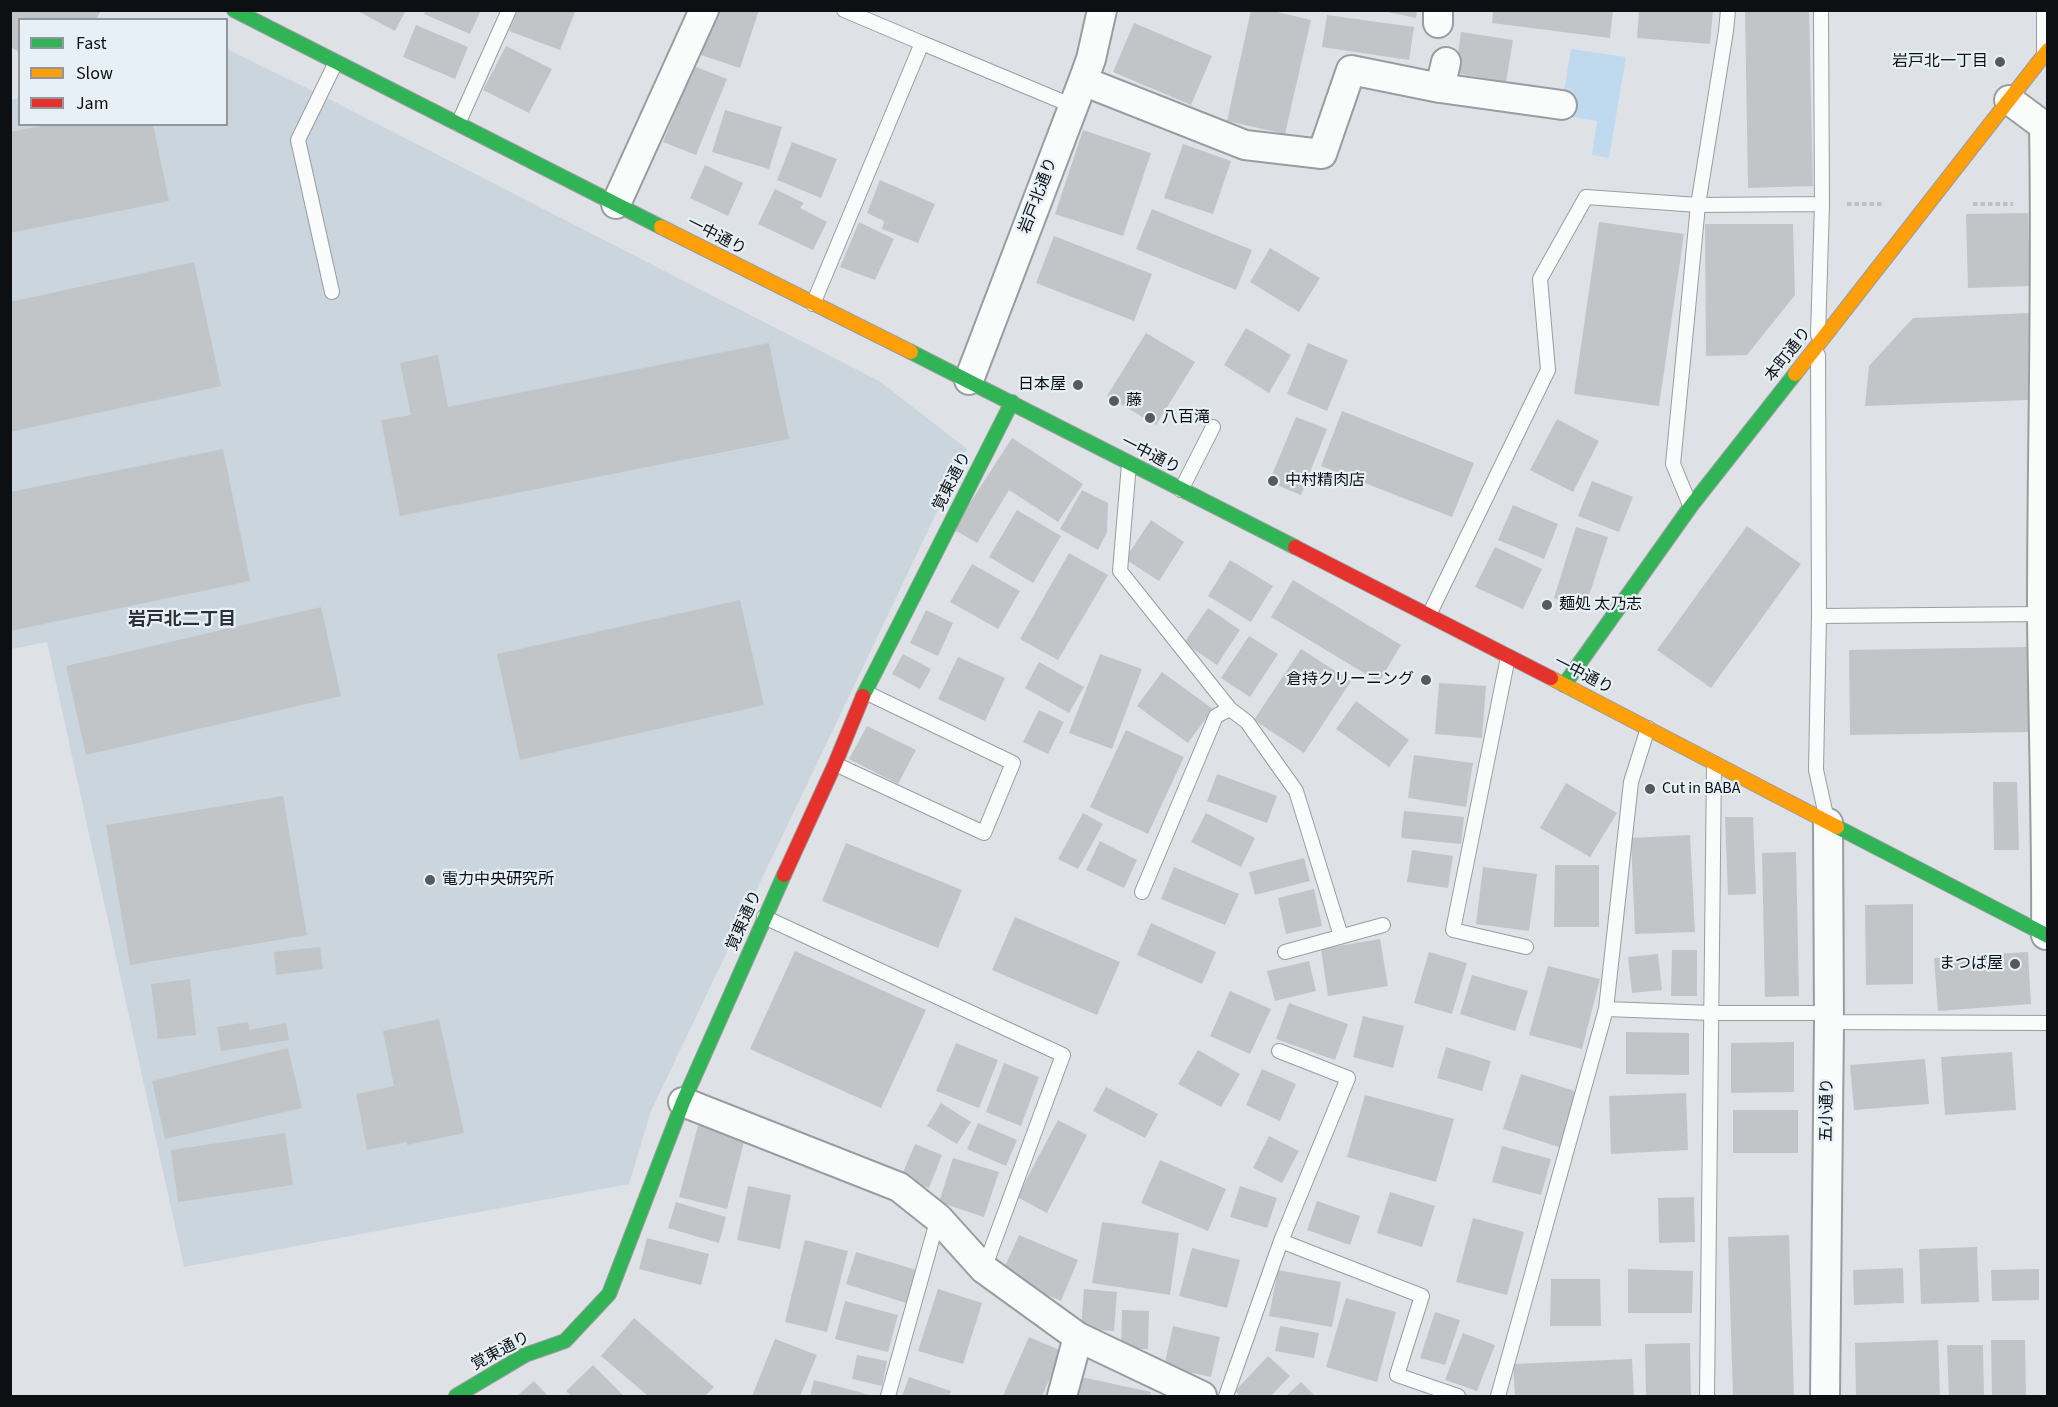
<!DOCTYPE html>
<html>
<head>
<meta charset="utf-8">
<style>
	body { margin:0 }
	#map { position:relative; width:2058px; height:1407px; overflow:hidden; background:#dee2e6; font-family:"Source Sans 3",sans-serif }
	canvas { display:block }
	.frame { position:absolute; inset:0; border:12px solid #0d1012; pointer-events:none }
	.legend { position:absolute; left:18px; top:18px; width:210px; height:108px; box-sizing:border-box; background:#e7f0f6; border:2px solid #90969b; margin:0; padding:8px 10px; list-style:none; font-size:18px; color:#0d1012 }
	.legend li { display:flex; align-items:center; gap:12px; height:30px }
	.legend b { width:30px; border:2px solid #90969b }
</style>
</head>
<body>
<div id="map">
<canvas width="2058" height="1407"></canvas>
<div class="frame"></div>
<ul class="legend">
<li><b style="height:8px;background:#30b455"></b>Fast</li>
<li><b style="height:8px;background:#ff9f0a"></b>Slow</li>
<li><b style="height:8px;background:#e5322d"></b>Jam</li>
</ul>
</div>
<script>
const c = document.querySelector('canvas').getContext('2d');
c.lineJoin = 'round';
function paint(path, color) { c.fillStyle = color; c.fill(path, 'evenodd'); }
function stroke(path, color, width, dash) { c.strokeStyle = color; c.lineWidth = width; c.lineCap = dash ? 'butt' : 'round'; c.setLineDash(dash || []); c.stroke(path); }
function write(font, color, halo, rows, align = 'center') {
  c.font = font + ' "Source Sans 3","Noto Sans JP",sans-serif'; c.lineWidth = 4.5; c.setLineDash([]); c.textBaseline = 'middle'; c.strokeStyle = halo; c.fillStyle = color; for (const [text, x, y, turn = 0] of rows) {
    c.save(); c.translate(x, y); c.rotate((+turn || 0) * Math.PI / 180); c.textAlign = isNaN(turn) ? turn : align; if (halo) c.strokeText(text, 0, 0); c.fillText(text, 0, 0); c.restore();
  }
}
paint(new Path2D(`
	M227 49 325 97 879 381 967 449 651 1111 629 1184 184 1267 47 642 11 649V100L19 98 20 124H226Z`), '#cbd5dd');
paint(new Path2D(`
	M1571 49 1626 57 1609 158 1592 155 1597 121 1560 115Z`), '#bfdaee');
paint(new Path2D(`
	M10 10H101L96 20H20V52L10 47Z
	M356 10H406L395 31Z
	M426 10H481L470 34 424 14Z
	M517 10 575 12 560 50 509 31Z
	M716 10H759L740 68 701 55Z
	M1251 10H1269L1311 20 1285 134 1227 121Z
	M1378 10H1417L1416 18Z
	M1493 10H1613L1610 38 1492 23Z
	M1639 10H1713L1710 44 1637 38Z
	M1745 10H1809L1813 186 1748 188Z
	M1327 15 1414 27 1409 60 1322 47Z
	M1134 23 1212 56 1191 105 1113 72Z
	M416 25 468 47 455 79 403 57Z
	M1461 32 1513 40 1506 82 1455 73Z
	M506 46 552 69 529 113 483 90Z
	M694 66 727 79 696 155 663 142Z
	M725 110 782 127 769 169 712 152Z
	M49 124H153L169 201 10 233V132Z
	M1083 130 1151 153 1123 236 1055 214Z
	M792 142 837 159 821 198 777 180Z
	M1183 144 1231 161 1213 214 1164 198Z
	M705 165 743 183 728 216 690 198Z
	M880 180 935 204 918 243 882 229 884 221 867 213Z
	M775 189 804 203 800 208 827 222 813 250 758 224Z
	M1152 209 1252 250 1236 290 1136 249Z
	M2028 213 2030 286 1968 288 1966 214Z
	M859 222 894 239 875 280 840 267Z
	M1599 222 1684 234 1659 406 1574 394Z
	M1705 224H1793L1795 295 1747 355 1706 356Z
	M1054 236 1152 274 1134 321 1036 283Z
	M1270 248 1320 278 1299 312 1250 282Z
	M194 262 221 386 10 432V302Z
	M2029 313 2028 400 1865 406 1869 366 1913 318Z
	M1246 328 1291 355 1269 393 1224 365Z
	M1146 333 1195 362 1156 425 1107 396Z
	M769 343 789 439 400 516 381 420 411 415 400 363 438 355 448 407Z
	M1308 343 1348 360 1327 411 1287 394Z
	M1342 411 1474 463 1452 517 1321 466Z
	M1296 417 1327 429 1301 495 1269 482Z
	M1557 419 1599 441 1573 492 1530 470Z
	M1012 438 1083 484 1058 522 1009 490 977 543 953 529Z
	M223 449 250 581 10 631V492Z
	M1592 481 1633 497 1619 532 1578 516Z
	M1082 490 1108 503 1107 532 1098 550 1060 529Z
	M1513 505 1558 524 1544 559 1498 540Z
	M1017 510 1061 536 1033 583 989 557Z
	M1151 520 1184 542 1159 581 1125 559Z
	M1747 526 1801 564 1711 688 1657 650Z
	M1576 527 1608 537 1585 608 1554 598Z
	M1495 547 1542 569 1523 609 1475 587Z
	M1069 553 1108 575 1058 660 1020 639Z
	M1230 560 1273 586 1251 622 1208 596Z
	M972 564 1020 591 998 629 950 602Z
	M1293 580 1401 645 1379 682 1271 617Z
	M740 600 764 705 520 760 497 654Z
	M321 607 341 696 86 755 66 666Z
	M1208 608 1240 630 1217 665 1184 643Z
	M926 610 953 623 938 656 910 643Z
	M1249 636 1278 654 1250 697 1221 678Z
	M2028 647 2029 732 1850 735 1849 650Z
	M1301 649 1351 681 1304 753 1254 720Z
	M903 654 931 669 920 689 892 674Z
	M1100 654 1142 669 1112 749 1069 733Z
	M958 657 1005 678 985 721 938 699Z
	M1039 662 1084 687 1069 713 1025 688Z
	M1162 672 1213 709 1188 743 1137 706Z
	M1439 683 1486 686 1482 738 1435 734Z
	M1356 701 1409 740 1389 767 1336 729Z
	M1039 710 1064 722 1048 754 1023 742Z
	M867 726 916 750 898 784 849 759Z
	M1126 730 1184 757 1148 834 1090 807Z
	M1414 755 1473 763 1466 807 1408 798Z
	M1217 774 1277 796 1267 823 1207 801Z
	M1993 782H2017L2019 850H1994Z
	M1566 783 1617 813 1590 857 1540 828Z
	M283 796 307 935 130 965 106 825Z
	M1404 811 1464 817 1461 844 1401 838Z
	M1083 813 1103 824 1078 869 1058 859Z
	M1206 813 1255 838 1241 867 1191 842Z
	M1725 817H1753L1756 894 1728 895Z
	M1690 835 1695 932 1635 934 1631 838Z
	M1100 841 1137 860 1124 888 1086 870Z
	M846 843 962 890 938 948 822 901Z
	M1412 850 1453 856 1448 888 1407 882Z
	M1796 852 1799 996 1765 997 1762 853Z
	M1304 858 1310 881 1255 895 1249 872Z
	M1555 865H1599V927H1554Z
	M1174 867 1239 894 1225 925 1161 899Z
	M1483 867 1537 874 1529 931 1476 924Z
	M1314 889 1322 926 1286 934 1278 898Z
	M1913 904V984L1866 985 1865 905Z
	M1015 917 1120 962 1097 1015 992 970Z
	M1151 923 1216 952 1202 984 1137 955Z
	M1380 939 1388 986 1328 996 1321 949Z
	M320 947 323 969 276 975 274 952Z
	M1672 950H1697V996H1671Z
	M795 951 926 1010 881 1108 750 1049Z
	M1429 952 1467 963 1452 1014 1414 1003Z
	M2028 952 2031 1004 1938 1011 1934 958Z
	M1658 954 1662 990 1632 993 1628 957Z
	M1309 961 1316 991 1275 1001 1267 971Z
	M1548 966 1600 979 1582 1049 1529 1035Z
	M1472 975 1528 991 1515 1031 1460 1014Z
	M190 979 196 1035 158 1039 151 984Z
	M1230 991 1271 1009 1250 1054 1210 1036Z
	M1289 1003 1348 1024 1335 1060 1276 1039Z
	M1363 1016 1404 1026 1393 1068 1353 1057Z
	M439 1019 464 1133 407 1145V1142L367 1150 356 1094 394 1086 383 1031Z
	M248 1022 249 1030 286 1023 289 1040 221 1051 217 1027Z
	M1626 1032 1689 1033V1075L1626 1074Z
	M1794 1042V1092L1731 1093V1043Z
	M956 1043 998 1060 979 1108 936 1091Z
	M1446 1047 1491 1061 1482 1091 1437 1078Z
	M288 1048 302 1108 165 1139 152 1081Z
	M1198 1050 1240 1074 1221 1107 1178 1084Z
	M2012 1052 2016 1110 1945 1115 1941 1057Z
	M1925 1059 1929 1104 1854 1110 1850 1065Z
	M1004 1063 1039 1077 1021 1126 986 1112Z
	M1262 1069 1296 1084 1280 1121 1246 1105Z
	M1521 1074 1581 1093 1562 1148 1503 1129Z
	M1106 1087 1158 1114 1145 1138 1093 1111Z
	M1686 1093 1688 1150 1611 1154 1609 1096Z
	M1365 1095 1454 1119 1436 1182 1347 1157Z
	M941 1103 971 1122 957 1144 927 1126Z
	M1733 1110H1798V1153H1733Z
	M1058 1120 1087 1135 1047 1213 1017 1197Z
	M699 1122 746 1134 727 1209 679 1197Z
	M978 1123 1017 1140 1006 1166 967 1149Z
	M285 1133 293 1185 178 1202 171 1150Z
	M1269 1136 1299 1151 1282 1183 1253 1168Z
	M915 1144 942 1155 929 1188 901 1177Z
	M1502 1146 1551 1159 1541 1195 1492 1182Z
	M953 1158 999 1172 984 1217 939 1202Z
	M1160 1160 1226 1189 1208 1231 1141 1203Z
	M748 1186 791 1195 780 1249 737 1240Z
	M1240 1186 1277 1198 1267 1228 1230 1217Z
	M1390 1192 1435 1206 1422 1247 1377 1233Z
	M1694 1197 1695 1242 1659 1243 1658 1198Z
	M1317 1201 1360 1216 1350 1245 1307 1230Z
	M676 1202 726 1217 719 1243 668 1228Z
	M1473 1218 1524 1232 1507 1295 1456 1282Z
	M1102 1222 1179 1233 1170 1295 1092 1283Z
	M1019 1235 1078 1260 1061 1301 1001 1275Z
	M1789 1235 1794 1396H1733L1728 1237Z
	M647 1238 709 1254 701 1285 639 1269Z
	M805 1240 848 1251 827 1332 785 1322Z
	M1977 1247 1979 1302 1921 1304 1919 1249Z
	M1192 1248 1240 1260 1227 1308 1179 1296Z
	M856 1252 920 1271 909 1304 846 1284Z
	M1903 1268 1904 1303 1854 1305 1853 1270Z
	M1628 1269 1693 1271 1692 1313H1628Z
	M2039 1269V1300L1992 1301 1991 1270Z
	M1278 1270 1341 1282 1332 1327 1269 1316Z
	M1551 1279H1600L1601 1326H1550Z
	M938 1289 982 1303 963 1364 918 1351Z
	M1084 1289 1117 1292 1114 1331 1081 1329Z
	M1346 1298 1396 1312 1377 1382 1326 1367Z
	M845 1301 898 1315 888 1352 835 1339Z
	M1122 1310 1149 1311 1148 1349H1121Z
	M1435 1312 1460 1320 1445 1365 1420 1358Z
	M634 1318 714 1387 705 1396H648L601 1356Z
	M1173 1326 1220 1337 1211 1377 1164 1367Z
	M1280 1326 1319 1333 1314 1358 1275 1351Z
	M1463 1333 1495 1345 1477 1391 1445 1380Z
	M1029 1337 1062 1351 1042 1396H1003Z
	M775 1339 817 1355 800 1396H752Z
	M1938 1340 1940 1396H1856L1855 1343Z
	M1991 1340H2025L2026 1396H1992Z
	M1690 1343 1691 1396H1646L1645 1344Z
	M1947 1345H1983L1984 1396H1949Z
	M857 1355 887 1361 882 1386 852 1379Z
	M1268 1356 1290 1376 1271 1396H1240L1235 1391Z
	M1632 1359 1634 1396H1515L1513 1364Z
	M593 1365 624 1396H571L566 1391Z
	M1077 1376 1151 1392 1150 1396H1072Z
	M909 1377 951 1391 949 1396H902Z
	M814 1380 874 1396H810Z
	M534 1381 548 1396H517Z
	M1301 1382 1315 1396H1286Z`), '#c2c5c8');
const lane = new Path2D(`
	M844 10 922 43
	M2044 53V10
	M458 124 509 10
	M332 292 298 140 336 62
	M813 304 922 43 1073 106
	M1818 335 1822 204 1821 10
	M1818 355 1819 616 1816 770 1827 820
	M1129 464 1120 571 1230 709 1247 722 1296 791 1341 936
	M1181 490 1213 427
	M1690 505 1673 464 1698 205 1726 31 1728 10
	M1429 615 1548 370 1540 279 1586 197 1698 205 1822 204
	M1819 616 2045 614
	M1508 657 1453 930 1526 947
	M835 764 984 833 1013 763 865 692
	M1142 892 1216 716 1230 709
	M764 917 1063 1055 984 1269
	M1285 952 1383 925
	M1606 1009 1712 1013H1828
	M1829 1022 2048 1023
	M1281 1241 1422 1296 1397 1375 1458 1396
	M888 1396 938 1218
	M1226 1396 1281 1241 1348 1078 1279 1051
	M1498 1396 1606 1009 1631 782 1648 728
	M1707 1396 1714 766`);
const street = new Path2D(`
	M1438 10V23
	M1083 81 1245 145 1322 154 1351 70 1440 88 1562 105
	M1440 88 1446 62
	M2009 100 2044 126C2047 289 2042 451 2042 613 2043 720 2047 828 2046 935
	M616 204 704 10
	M969 380 1083 81 1091 59 1102 10
	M683 1102 899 1187 938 1218 984 1269 1078 1337 1202 1396
	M1062 1396 1078 1337
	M1825 1396 1829 1022 1828 823`);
const fast = new Path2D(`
	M234 10 661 227
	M911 352 1295 547
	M1564 685 1691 506 1795 374
	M863 696 1012 402
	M1837 827 2048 936
	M456 1396 525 1355 565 1341 609 1294 683 1102 784 875`);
const slow = new Path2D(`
	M661 227 911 352
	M1795 374 2048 50
	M1551 678 1837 827`);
const jam = new Path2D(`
	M1295 547 1551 678
	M784 875 835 764 863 696`);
stroke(lane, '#999da0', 16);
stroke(street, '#999da0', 32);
stroke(fast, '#999da0', 16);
stroke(slow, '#999da0', 16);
stroke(jam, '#999da0', 16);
stroke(new Path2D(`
	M1847 204H1884
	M1973 204H2013`), '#bfc0c2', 4, [4.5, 3]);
stroke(lane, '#fafbfb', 14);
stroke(street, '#fafbfb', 28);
stroke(fast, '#30b455', 14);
stroke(slow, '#ff9f0a', 14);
stroke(jam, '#e5322d', 14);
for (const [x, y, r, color] of [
	[2000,62,6,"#565a5c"],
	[1078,385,6,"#565a5c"],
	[1114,401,6,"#565a5c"],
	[1150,418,6,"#565a5c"],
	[1273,481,6,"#565a5c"],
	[1547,605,6,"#565a5c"],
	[1426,680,6,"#565a5c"],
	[1650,789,6,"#565a5c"],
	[430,880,6,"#565a5c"],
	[2015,964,6,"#565a5c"]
]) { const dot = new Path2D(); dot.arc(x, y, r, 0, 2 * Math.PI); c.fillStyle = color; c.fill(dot); stroke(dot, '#e7f0f6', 2); }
write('16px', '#0d1012', '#e7f0f6', [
	["岩戸北一丁目",1988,62,"right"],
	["日本屋",1066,385,"right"],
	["藤",1126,401],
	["八百滝",1162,418],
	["中村精肉店",1285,481],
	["麺処 太乃志",1559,605],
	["倉持クリーニング",1414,680,"right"],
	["Cut in BABA",1662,789],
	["電力中央研究所",442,880],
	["まつば屋",2003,964,"right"]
], 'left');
write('16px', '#0d1012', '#e7f0f6', [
	["岩戸北通り",1039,196,-69],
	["一中通り",716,237,27],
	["本町通り",1789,355,-52],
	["一中通り",1150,456,27],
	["覚東通り",953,482,-63],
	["一中通り",1583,676,27],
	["覚東通り",745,921,-66],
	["五小通り",1828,1110,-89],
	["覚東通り",501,1352,-28]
]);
write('bold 18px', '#2b3136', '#e7f0f6', [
	["岩戸北二丁目",182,621]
]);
</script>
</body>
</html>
